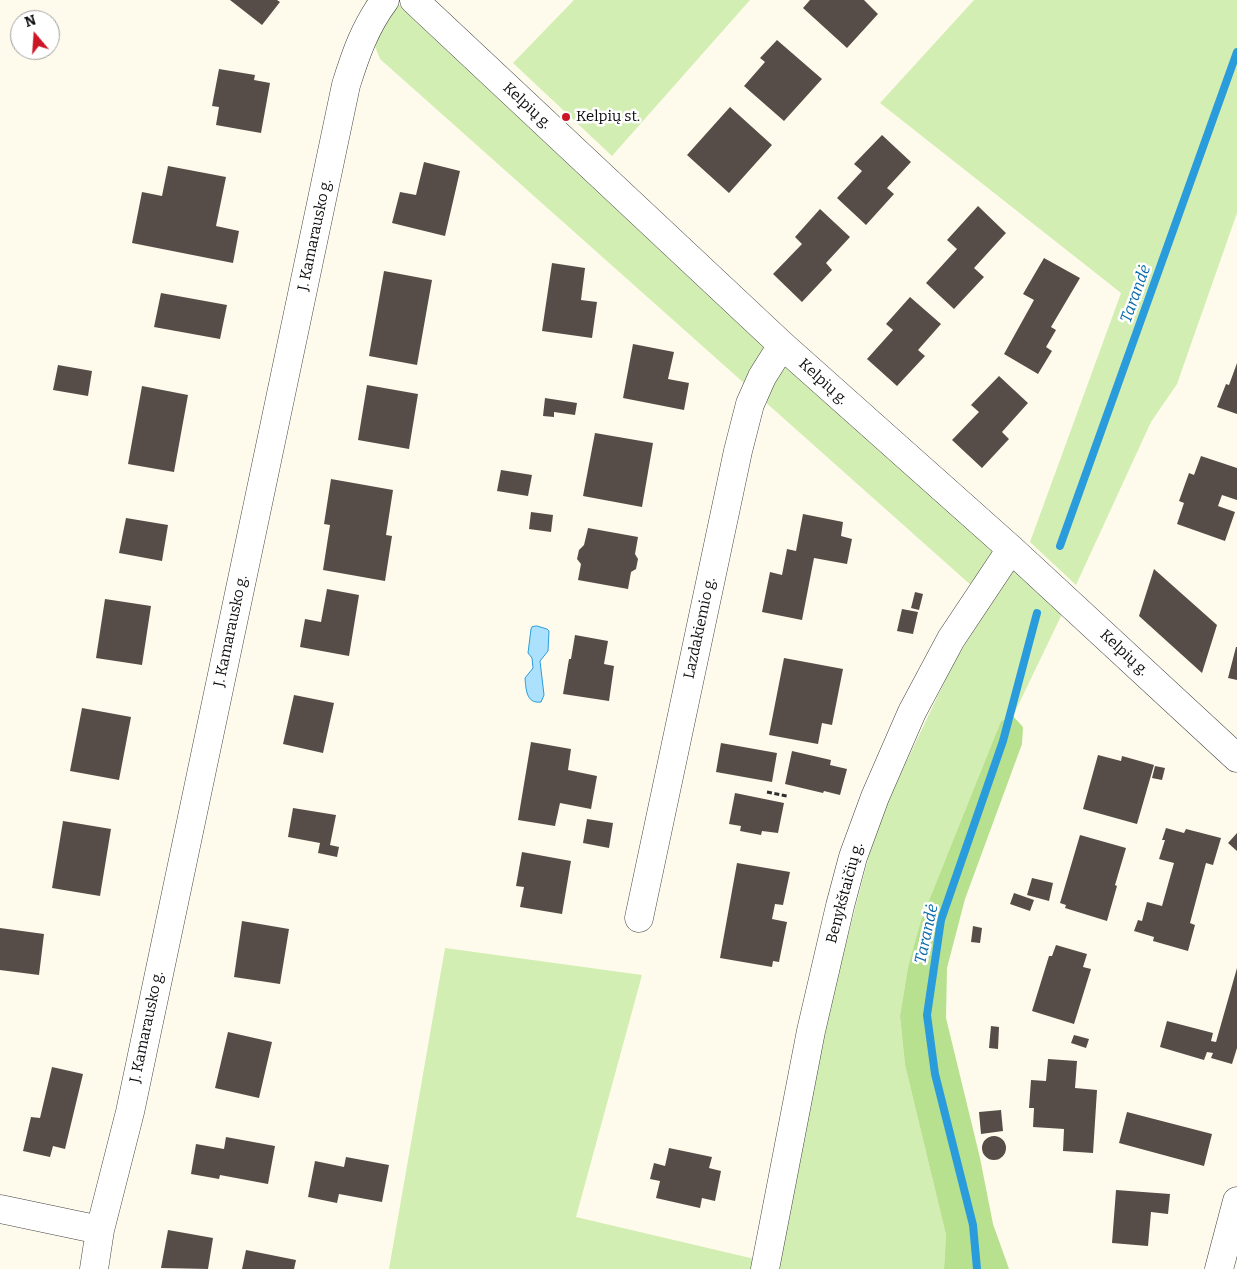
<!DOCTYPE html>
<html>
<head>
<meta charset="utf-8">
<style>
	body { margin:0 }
	#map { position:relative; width:1237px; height:1269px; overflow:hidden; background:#fffbec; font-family:Bitter,serif }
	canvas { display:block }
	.north { position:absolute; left:10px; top:10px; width:50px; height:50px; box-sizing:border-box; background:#fff; border:1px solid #9e9e9e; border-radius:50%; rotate:342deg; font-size:14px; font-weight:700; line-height:20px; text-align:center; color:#0d0d0d }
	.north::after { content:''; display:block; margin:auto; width:18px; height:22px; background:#cb1626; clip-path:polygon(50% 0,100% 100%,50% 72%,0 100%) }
</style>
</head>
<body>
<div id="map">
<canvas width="1237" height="1269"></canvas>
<div class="north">N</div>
</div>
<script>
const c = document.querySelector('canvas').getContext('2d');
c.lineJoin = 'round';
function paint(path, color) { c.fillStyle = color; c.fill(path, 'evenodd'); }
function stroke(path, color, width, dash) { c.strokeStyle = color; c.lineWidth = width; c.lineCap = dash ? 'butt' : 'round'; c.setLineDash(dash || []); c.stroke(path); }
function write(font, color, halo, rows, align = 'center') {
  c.font = font + ' Bitter,serif'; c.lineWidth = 5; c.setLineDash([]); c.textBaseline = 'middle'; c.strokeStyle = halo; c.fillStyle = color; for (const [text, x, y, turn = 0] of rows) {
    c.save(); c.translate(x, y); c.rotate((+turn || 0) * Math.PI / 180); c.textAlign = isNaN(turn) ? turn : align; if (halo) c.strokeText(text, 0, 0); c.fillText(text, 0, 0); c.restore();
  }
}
paint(new Path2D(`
	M366 0H394L987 546 1063 612 1013 716 1001 721 922 921 908 967 900 1016 905 1065 946 1235 944 1269H389L445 948 642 975 576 1217 776 1264 837 977 878 821 954 662 991 603 380 59 362 14Z
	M574 0H750L612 156 513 63Z
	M974 0H1237V213L1177 384 1151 422 1076 585 1030 542 1121 293 880 103Z`), '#d3eeb2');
paint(new Path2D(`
	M1013 716 1023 727 1022 744 965 899 947 968 946 1018 980 1158 993 1224 1009 1269H944L946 1235 905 1065 900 1016 908 967 921 921 1001 721Z`), '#b7e08f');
const water = new Path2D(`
	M537 626 547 629 549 631 548 651 540 661 544 695 541 702C526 704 526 689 525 678L533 668 532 658 528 653 531 629 532 627Z`);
paint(water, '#abe1fd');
stroke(water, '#2a9cdb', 1);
stroke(new Path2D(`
	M1060 546 1237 52
	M977 1269 973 1225 935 1074 927 1015 941 920 1003 741 1037 613`), '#2a9cdb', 8);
paint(new Path2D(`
	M230 0H277L280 2 262 25Z
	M810 0H864L878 14 847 48 803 8Z
	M777 40 822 79 784 121 744 86 765 62 760 58Z
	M219 69 255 75 254 80 270 83 261 133 216 125 219 107 212 106Z
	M730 107 772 145 729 193 687 155Z
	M882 135 911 162 887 188 894 194 866 225 837 198 862 171 854 164Z
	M424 162 460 171 445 236 392 223 400 192 416 195Z
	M168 166 226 177 216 226 239 231 233 263 132 243 142 192 162 196Z
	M978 206 1006 233 974 268 984 277 954 309 926 283 957 249 947 240Z
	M820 209 850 237 826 263 832 270 802 302 773 274 802 244 795 237Z
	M1044 258 1080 278 1051 327 1056 330 1046 347 1052 351 1038 374 1004 354 1034 300 1023 294Z
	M552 263 585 268 581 300 597 302 592 338 542 331Z
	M384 271 432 280 417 365 369 356Z
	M161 293 227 305 220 339 154 327Z
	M910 297 941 324 918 350 925 356 897 386 867 359 893 330 886 324Z
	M633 344 674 352 668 379 689 383 684 410 623 398Z
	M1237 363V414L1217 407 1226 384 1229 385Z
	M58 365 92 371 88 396 53 390Z
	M999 376 1028 403 1002 432 1009 439 982 468 952 440 979 412 971 405Z
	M367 385 418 394 409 449 358 440Z
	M142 386 188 395 174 472 128 464Z
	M545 398 577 403 575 415 554 412V417L543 416Z
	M595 433 653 443 642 507 583 496Z
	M1201 456 1237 468V500L1222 495 1218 506 1235 512 1225 541 1177 524 1184 503 1179 501 1189 473 1194 475Z
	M501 470 532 475 528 496 497 491Z
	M331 479 393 490 386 535 392 536 385 581 323 570 330 525 324 524Z
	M531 512 553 515 551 532 529 529Z
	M803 514 843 522 841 536 852 539 847 564 814 558 802 620 762 612 770 572 782 575 787 549 796 551Z
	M126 518 168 525 162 561 119 553Z
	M588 528 638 537 635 554 638 559 636 569 631 572 628 589 578 580 581 564 577 559 579 550 584 545Z
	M1154 569 1217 625 1202 673 1139 616Z
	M327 589 359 595 349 656 300 647 305 619 321 622Z
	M915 592 923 594 919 610 911 608Z
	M105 599 151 606 142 665 96 658Z
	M902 609 918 612 913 634 897 631Z
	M575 635 608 641 604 664 614 666 609 701 563 694 569 659H571Z
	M1236 647H1237V680L1228 678Z
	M784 658 843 669 832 725 822 723 818 744 769 735Z
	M294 695 334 703 323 753 283 744Z
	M82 708 131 717 119 780 70 771Z
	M531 742 571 749 568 770 597 776 591 809 560 803 555 826 518 820Z
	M721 743 777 753 772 782 716 772Z
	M792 751 831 760 830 765 847 769 840 795 824 791 823 793 785 784Z
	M1098 755 1121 761 1122 756 1154 765 1137 824 1083 809Z
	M1155 766 1165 768 1162 780 1152 778Z
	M735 793 784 803 778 833 762 831 761 835 740 831 741 826 729 824Z
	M293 808 336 815 330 845 339 847 337 857 318 853 320 843 288 837Z
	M587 819 613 823 609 848 583 843Z
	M63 821 111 829 100 896 52 888Z
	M1166 828 1184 833 1186 829 1221 838 1213 865 1206 863 1190 923 1195 925 1188 951 1153 941 1154 937 1134 931 1138 920 1142 921 1147 902 1162 906 1174 863 1159 859 1165 840H1162Z
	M1237 833V851L1228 843Z
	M1080 835 1126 848 1115 885 1117 886 1107 921 1065 908 1066 905 1060 903Z
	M522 852 571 861 562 914 520 907 524 887 516 886Z
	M737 863 790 872 783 905 775 904 772 919 787 922 779 962 773 961 772 967 720 958Z
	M1032 878 1053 883 1049 901 1027 895Z
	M1014 893 1034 900 1030 911 1010 904Z
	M242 921 289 929 280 984 234 977Z
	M973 926 982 928 980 943 971 942Z
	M0 928 44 934 39 975 0 970Z
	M1056 945 1087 954 1083 967 1091 969 1074 1024 1032 1011 1049 956H1052Z
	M1237 968V1048L1232 1064 1211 1058 1213 1053 1207 1052 1204 1060 1160 1047 1167 1021 1213 1033 1211 1041 1216 1042Z
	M991 1026 999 1027 998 1049 989 1048Z
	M228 1032 272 1042 259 1098 215 1088Z
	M1074 1035 1089 1039 1086 1048 1071 1043Z
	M1048 1059 1077 1061 1075 1088 1097 1090 1093 1153 1063 1151 1064 1129 1033 1127 1034 1108H1029L1031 1080 1046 1081Z
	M52 1067 83 1074 65 1149 53 1146 50 1157 23 1151 31 1117 40 1118Z
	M1001 1110 1003 1131 981 1134 979 1112Z
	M1127 1112 1212 1134 1204 1166 1119 1143Z
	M982 1148a12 12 0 1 1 24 0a12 12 0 1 1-24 0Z
	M226 1137 275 1146 268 1184 220 1175 219 1179 191 1174 196 1144 224 1149Z
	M669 1148 712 1157 709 1168 721 1171 715 1201 702 1198 700 1208 656 1198 660 1181 650 1179 654 1163 665 1166Z
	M346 1157 389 1165 382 1202 339 1194 337 1203 308 1197 315 1161 344 1167Z
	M1116 1190 1170 1194 1168 1214 1151 1212 1148 1246 1112 1243Z
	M168 1230 213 1238 208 1269 161 1268Z
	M246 1250 296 1260 294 1269H242Z`), '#574d48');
const minor = new Path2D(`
	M414 0 782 345 1011 549 1237 758
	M639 918 738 451 750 404 762 377 782 345
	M0 1209 100 1230
	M94 1269 100 1230 130 1112 346 85C356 53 365 27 385 0
	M765 1269 811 1031 840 906 853 857 875 797 912 712 951 639 1011 549
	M1219 1269 1237 1201`);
stroke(minor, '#404040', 29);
stroke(new Path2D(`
	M767 792 787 796`), '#2f2f2f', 3, [5, 2.5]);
stroke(minor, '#fff', 28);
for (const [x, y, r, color] of [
	[566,117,5,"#cb1626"]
]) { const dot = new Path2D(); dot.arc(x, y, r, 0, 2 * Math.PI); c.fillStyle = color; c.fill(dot); stroke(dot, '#fff', 2); }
write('15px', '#0d0d0d', '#fff', [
	["Kelpių g.",527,106,43],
	["J. Kamarausko g.",315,235,-78],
	["Kelpių g.",823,382,42],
	["Lazdakiemio g.",700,628,-78],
	["J. Kamarausko g.",231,631,-78],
	["Kelpių g.",1124,653,43],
	["Benykštaičių g.",845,893,-75],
	["J. Kamarausko g.",147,1027,-78]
]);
write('15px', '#0d0d0d', '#fff', [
	["Kelpių st.",576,117]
], 'left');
write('italic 16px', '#096bab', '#fff', [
	["Tarandė",1136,294,-70],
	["Tarandė",927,934,-78]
]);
</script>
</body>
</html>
